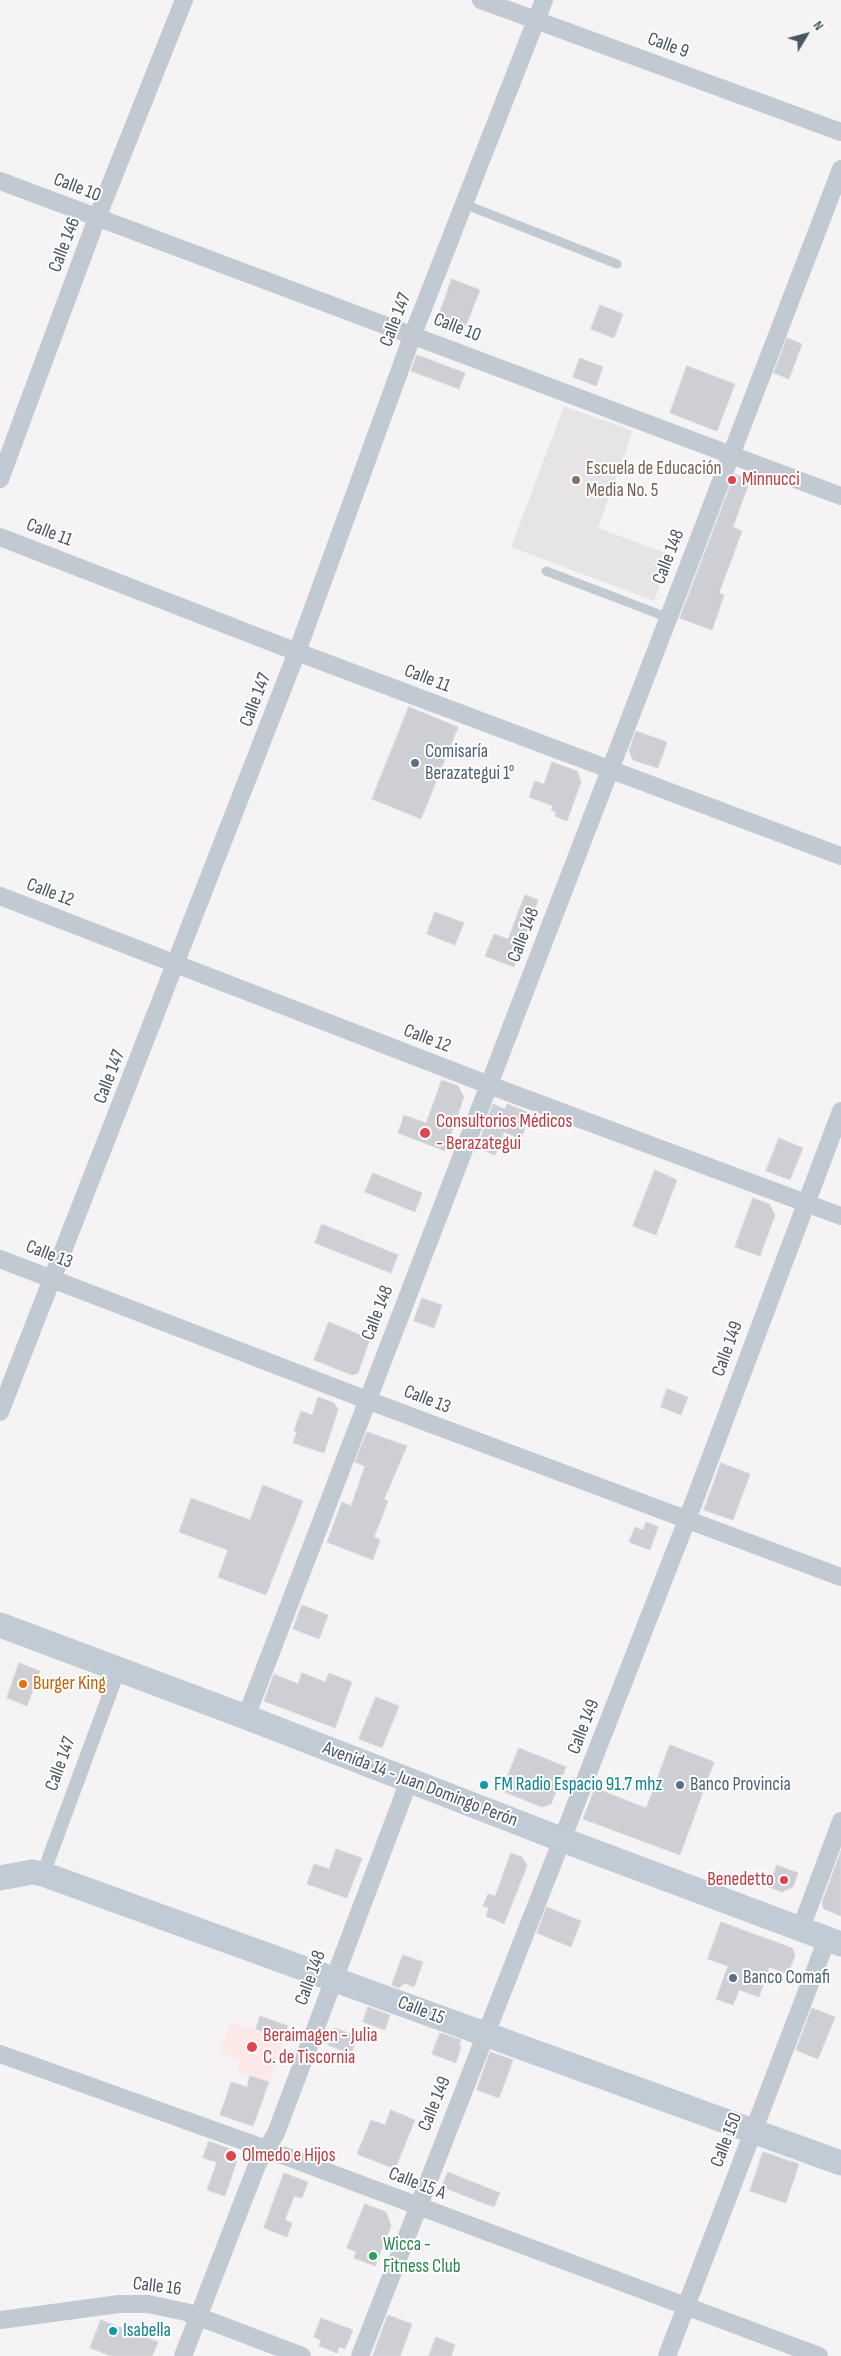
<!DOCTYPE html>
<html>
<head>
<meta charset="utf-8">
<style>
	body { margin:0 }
	#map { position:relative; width:841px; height:2356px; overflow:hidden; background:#f5f3f3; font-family:"Sofia Sans Condensed",sans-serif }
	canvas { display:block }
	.north { position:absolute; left:781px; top:10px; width:50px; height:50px; -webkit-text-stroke:4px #fff; paint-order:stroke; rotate:53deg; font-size:14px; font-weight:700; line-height:20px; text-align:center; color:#4a5661 }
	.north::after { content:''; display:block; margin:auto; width:18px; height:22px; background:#4a5661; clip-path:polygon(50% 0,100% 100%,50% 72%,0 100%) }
</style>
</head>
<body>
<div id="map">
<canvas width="841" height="2356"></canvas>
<div class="north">N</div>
</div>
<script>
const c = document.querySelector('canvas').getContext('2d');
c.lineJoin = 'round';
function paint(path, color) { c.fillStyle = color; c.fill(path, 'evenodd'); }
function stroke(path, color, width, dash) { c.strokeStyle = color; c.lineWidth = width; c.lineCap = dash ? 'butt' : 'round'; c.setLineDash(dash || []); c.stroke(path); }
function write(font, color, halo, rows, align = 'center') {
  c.font = font + ' "Sofia Sans Condensed",sans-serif'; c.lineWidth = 4; c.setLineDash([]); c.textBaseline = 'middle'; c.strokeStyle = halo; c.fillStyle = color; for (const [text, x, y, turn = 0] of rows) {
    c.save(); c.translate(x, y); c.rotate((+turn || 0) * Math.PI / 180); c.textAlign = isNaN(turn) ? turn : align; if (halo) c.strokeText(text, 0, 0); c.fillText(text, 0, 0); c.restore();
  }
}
paint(new Path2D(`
	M564 406 633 431 598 528 671 555 654 601 511 547Z`), '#e6e4e5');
paint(new Path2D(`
	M231 2022 284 2041 269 2082 237 2071 240 2060 220 2052Z`), '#fce8e6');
const building = new Path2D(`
	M452 279 480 290 463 333 436 323Z
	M600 305 623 314 614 338 591 329Z
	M787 338 802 344 789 379 774 373Z
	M417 355 465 373 459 389 411 371Z
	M580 358 603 367 596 386 573 377Z
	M687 366 735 384 717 431 670 413Z
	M735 474 750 480 733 527 742 531 719 593 724 595 712 630 680 618Z
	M409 707 458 727 421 819 372 799Z
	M636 731 667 742 658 768 633 760 629 751Z
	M552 762 577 771 581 782 567 821 555 816 556 812 551 810 553 806 529 797 535 781 544 784Z
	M525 895 538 900 514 967 485 956 494 934 508 939Z
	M435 912 464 923 455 945 427 934Z
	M442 1080 458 1086 464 1097 445 1151 398 1133 404 1115 426 1123Z
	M493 1104 505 1109 507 1104 530 1113 521 1139 504 1132 495 1155 477 1148Z
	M779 1138 803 1148 790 1180 766 1171Z
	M655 1170 677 1180 656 1235 633 1226Z
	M373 1173 422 1193 415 1212 365 1192Z
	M753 1198 769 1204 775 1215 760 1256 735 1247Z
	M322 1224 398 1255 391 1273 315 1243Z
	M422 1298 442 1305 434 1328 414 1321Z
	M329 1322 370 1339 358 1373 352 1375 314 1360Z
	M667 1389 688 1397 681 1415 661 1407Z
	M318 1397 334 1403 338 1410 324 1453 293 1443 297 1432 294 1431 301 1411 312 1415Z
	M367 1432 407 1446 384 1499 388 1501 374 1537 380 1540 373 1560 327 1542 342 1502 351 1506 365 1466 355 1462Z
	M721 1463 750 1474 733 1520 704 1510Z
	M263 1485 303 1501 266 1595 218 1577 228 1550 179 1532 191 1498 250 1520Z
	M646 1522 658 1527 650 1550 629 1542 635 1527 643 1530Z
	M302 1605 328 1615 319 1639 293 1629Z
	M19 1663 40 1671 27 1706 7 1698Z
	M302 1673 325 1682 329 1673 352 1682 335 1728 264 1701 274 1674 298 1684Z
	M376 1697 399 1706 382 1748 359 1739Z
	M670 1745 714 1762 680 1855 583 1819 595 1788 646 1808Z
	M519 1748 566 1767 551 1804 542 1807 502 1791Z
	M336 1849 362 1858 347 1898 307 1884 314 1864 329 1869Z
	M841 1851V1916L824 1909 822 1903Z
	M511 1853 522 1857 527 1866 504 1924 486 1916 489 1908 483 1906 488 1894 495 1896Z
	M777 1865 798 1873 793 1887 782 1892 769 1887Z
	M547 1907 581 1921 571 1947 537 1933Z
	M721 1922 792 1948 795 1955 788 1974 769 1967 759 1997 739 1990 733 2005 716 1999 728 1966 708 1959Z
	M403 1955 423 1962 414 1987 405 1983 399 1988 392 1985Z
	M368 2007 390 2015 385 2030 363 2022Z
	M812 2008 835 2017 818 2059 796 2050Z
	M260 2016 288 2026 284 2039 256 2029Z
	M335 2028 358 2037 351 2054 328 2045Z
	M440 2033 461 2040 459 2046 461 2047 456 2063 432 2054Z
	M490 2052 513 2060 499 2098 477 2090Z
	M250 2076 269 2082 253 2126 220 2115 231 2082 247 2087Z
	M391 2110 415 2120 395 2169 357 2154 371 2120 385 2125Z
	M209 2141 233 2150 237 2161 225 2196 207 2190 217 2162 203 2158Z
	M763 2152 799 2164 786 2203 750 2191Z
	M448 2172 500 2193 494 2207 442 2187Z
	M284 2173 308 2182 302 2198 294 2196 285 2220 292 2223 287 2237 264 2228Z
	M365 2204 386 2212 391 2226 375 2266 354 2258 356 2252 347 2248Z
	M388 2315 412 2324 400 2356H373Z
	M321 2318 353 2330 345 2349 339 2347 337 2353 319 2346 321 2340 314 2337Z
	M101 2320 158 2342 152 2356H111L90 2348Z
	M436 2337 455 2345 451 2356H429Z`);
paint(building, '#cdcfd5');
stroke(building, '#d7d9de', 1);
stroke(new Path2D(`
	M464 204 617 264
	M546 571 669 618`), '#c1cad2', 9);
stroke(new Path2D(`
	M43 1874 119 1669`), '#c1cad2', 14);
stroke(new Path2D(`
	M481 0 841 132
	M0 181 841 496
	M0 479 97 218 184 0
	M0 537 297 652 841 856
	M0 896 489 1085 841 1216
	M0 1259 367 1400 841 1577
	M0 1412 297 652 413 334 544 0
	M246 1717 841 169
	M801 1928 841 1821
	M0 2054 266 2149 819 2356
	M0 2320 119 2304H148L186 2312 302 2356
	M183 2356 257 2165 276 2133 409 1781
	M360 2356 687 1520 841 1111
	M667 2356 827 1939`), '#c1cad2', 18);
stroke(new Path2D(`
	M0 1625 246 1717 563 1840 841 1944
	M0 1878 32 1872 43 1874 841 2163`), '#c1cbd6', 25);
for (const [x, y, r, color] of [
	[576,480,5,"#8d6e63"],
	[732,480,5,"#e0444e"],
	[415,763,5,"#5c6f8a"],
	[425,1133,6,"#e0444e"],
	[23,1684,5,"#e8710a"],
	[484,1785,5,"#0f9aa8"],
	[680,1785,5,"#5c6f8a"],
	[784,1880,5,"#e0444e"],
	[733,1978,5,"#5c6f8a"],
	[252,2047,6,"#e0444e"],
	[231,2156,6,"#e0444e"],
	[373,2256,5,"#2e9e5b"],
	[113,2331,5,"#0f9aa8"]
]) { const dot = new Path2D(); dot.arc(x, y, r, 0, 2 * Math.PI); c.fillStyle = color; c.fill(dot); stroke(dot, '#fff', 2); }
write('19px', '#4a5661', '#fff', [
	["Calle 9",668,46,20],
	["Calle 10",77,188,21],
	["Calle 146",65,245,-69],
	["Calle 147",396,320,-69],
	["Calle 10",457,328,21],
	["Calle 11",49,533,21],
	["Calle 148",669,557,-69],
	["Calle 11",427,679,21],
	["Calle 147",256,700,-69],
	["Calle 12",50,893,21],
	["Calle 148",524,935,-69],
	["Calle 12",427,1039,21],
	["Calle 147",110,1077,-69],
	["Calle 13",49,1255,21],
	["Calle 148",378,1313,-69],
	["Calle 149",728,1349,-70],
	["Calle 13",427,1400,21],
	["Calle 149",584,1727,-69],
	["Calle 147",61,1764,-70],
	["Avenida 14 - Juan Domingo Perón",420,1785,21],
	["Calle 148",311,1978,-70],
	["Calle 15",421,2011,21],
	["Calle 149",435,2104,-68],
	["Calle 150",727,2140,-69],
	["Calle 15 A",417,2184,21],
	["Calle 16",157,2287,7]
]);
write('19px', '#785e54', '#fff', [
	["Escuela de Educación",586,469],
	["Media No. 5",586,491]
], 'left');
write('19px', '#be3a42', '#fff', [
	["Minnucci",742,480],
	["Consultorios Médicos",436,1122],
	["- Berazategui",436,1144],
	["Benedetto",774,1880,"right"],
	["Beraimagen - Julia",263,2036],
	["C. de Tiscornia",263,2058],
	["Olmedo e Hijos",242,2156]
], 'left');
write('19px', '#4e5e75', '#fff', [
	["Comisaría",425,752],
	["Berazategui 1°",425,774],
	["Banco Provincia",690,1785],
	["Banco Comafi",743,1978]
], 'left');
write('19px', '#c56008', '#fff', [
	["Burger King",33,1684]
], 'left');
write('19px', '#0d838f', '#fff', [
	["FM Radio Espacio 91.7 mhz",494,1785],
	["Isabella",123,2331]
], 'left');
write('19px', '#27864d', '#fff', [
	["Wicca -",383,2245],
	["Fitness Club",383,2267]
], 'left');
</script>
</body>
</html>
